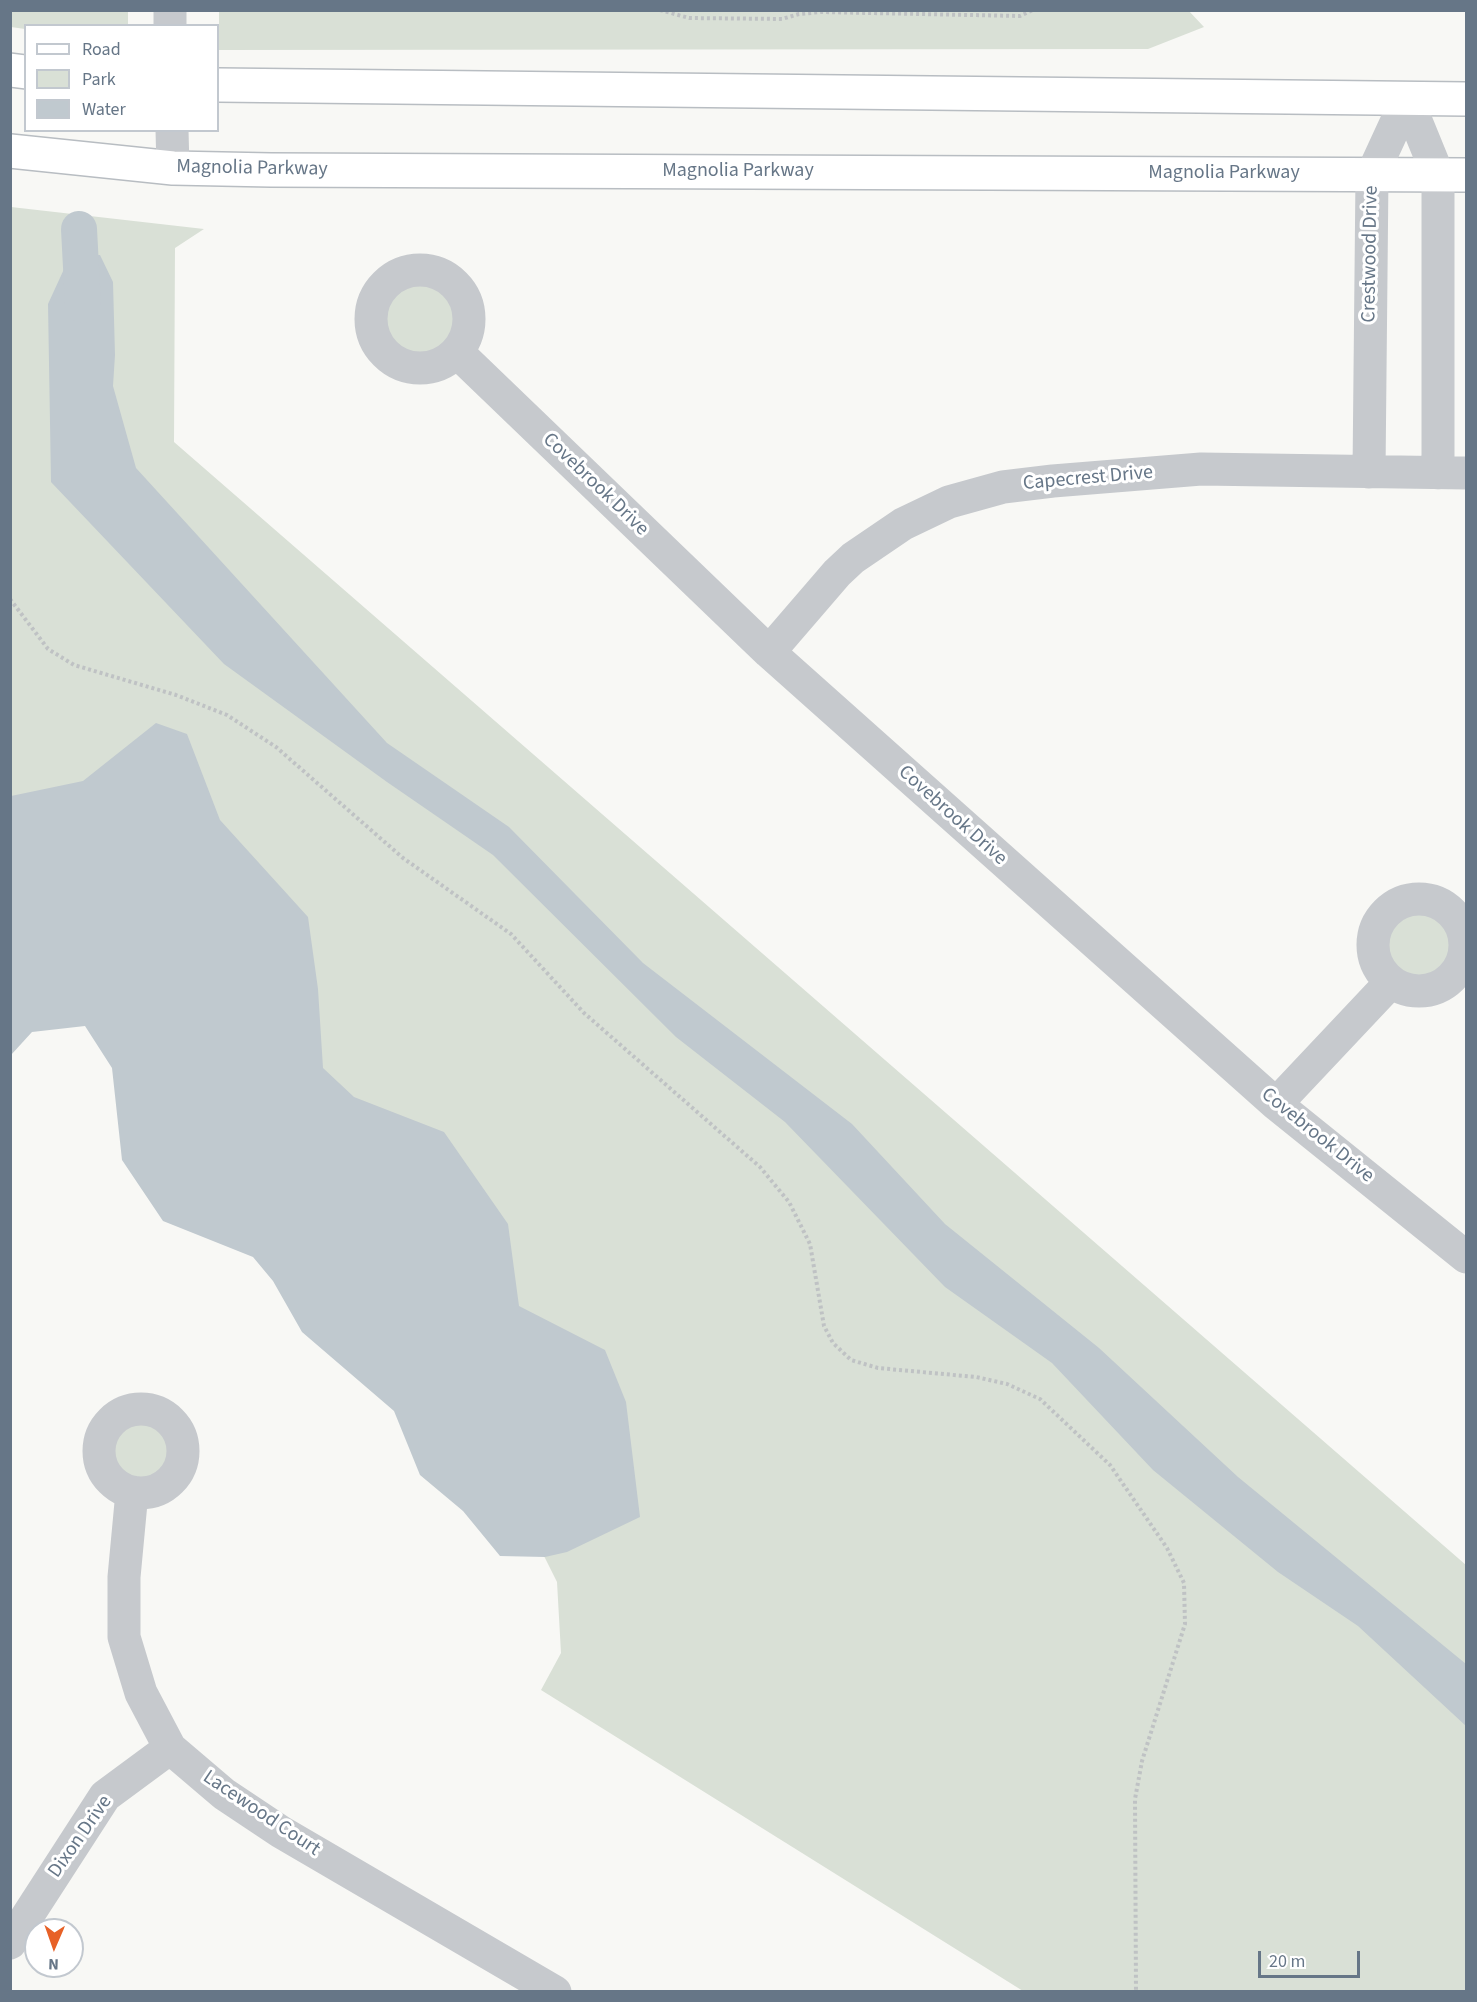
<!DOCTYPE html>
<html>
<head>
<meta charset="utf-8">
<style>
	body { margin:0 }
	#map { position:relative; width:1477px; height:2002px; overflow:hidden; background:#f8f8f5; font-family:"Source Sans 3",sans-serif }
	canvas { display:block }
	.frame { position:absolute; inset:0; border:12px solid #667687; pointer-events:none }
	.legend { position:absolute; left:24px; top:24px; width:195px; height:108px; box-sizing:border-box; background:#fff; border:2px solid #c2c8cf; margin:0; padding:8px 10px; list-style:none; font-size:18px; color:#667687 }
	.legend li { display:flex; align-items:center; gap:12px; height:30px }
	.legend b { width:30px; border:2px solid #c2c8cf }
	.north { position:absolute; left:24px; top:1918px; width:60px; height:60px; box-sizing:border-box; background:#fff; border:2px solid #c2c8cf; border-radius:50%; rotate:182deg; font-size:16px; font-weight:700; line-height:24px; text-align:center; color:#667687 }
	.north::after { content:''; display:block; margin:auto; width:21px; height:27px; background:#e76127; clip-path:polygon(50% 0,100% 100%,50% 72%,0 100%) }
	.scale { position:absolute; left:1258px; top:1951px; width:102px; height:27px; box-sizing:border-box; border:3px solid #667687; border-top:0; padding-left:8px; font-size:18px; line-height:21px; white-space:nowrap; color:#667687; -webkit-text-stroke:4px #fff; paint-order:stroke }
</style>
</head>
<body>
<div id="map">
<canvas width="1477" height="2002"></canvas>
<div class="frame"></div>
<ul class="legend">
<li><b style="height:8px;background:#fff"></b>Road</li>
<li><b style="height:16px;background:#d9e0d6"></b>Park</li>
<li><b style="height:16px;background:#c0c9cf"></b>Water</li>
</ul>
<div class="north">N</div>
<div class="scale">20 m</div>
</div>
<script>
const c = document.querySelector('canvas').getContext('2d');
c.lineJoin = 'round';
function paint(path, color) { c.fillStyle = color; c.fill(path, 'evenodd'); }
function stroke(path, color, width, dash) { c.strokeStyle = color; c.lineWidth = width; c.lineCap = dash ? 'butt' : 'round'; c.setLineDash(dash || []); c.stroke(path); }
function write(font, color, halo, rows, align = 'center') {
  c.font = font + ' "Source Sans 3",sans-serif'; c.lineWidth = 6; c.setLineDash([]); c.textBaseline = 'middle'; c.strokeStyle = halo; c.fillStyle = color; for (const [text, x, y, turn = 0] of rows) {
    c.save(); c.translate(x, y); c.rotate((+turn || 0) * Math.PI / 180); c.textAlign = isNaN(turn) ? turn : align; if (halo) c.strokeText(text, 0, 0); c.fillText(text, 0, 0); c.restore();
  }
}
paint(new Path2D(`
	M219 10H1188L1204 27 1148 49 219 50Z
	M10 11H128V25L26 26 25 29 11 27Z
	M11 207 204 229 175 248 174 442 1466 1565V1991H1023L541 1690 561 1653 557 1582 534 1536 128 1018 11 1002Z
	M380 316a43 43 0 1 1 86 0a43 43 0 1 1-86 0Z
	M1369 946a43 43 0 1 1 86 0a43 43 0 1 1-86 0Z
	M94 1451a43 43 0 1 1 86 0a43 43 0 1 1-86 0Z`), '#d9e0d6');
paint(new Path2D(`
	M100 255 113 282 115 355 113 386 136 468 387 743 509 827 643 963 852 1124 945 1224 1099 1348 1238 1477 1466 1664V1726L1358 1626 1278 1572 1153 1470 1052 1363 945 1287 785 1122 676 1037 493 855 387 782 224 664 51 482 48 304 70 256Z
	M156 723 187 734 220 820 308 917 318 989 323 1068 354 1097 444 1132 508 1224 519 1306 605 1350 626 1402 640 1517 567 1552 545 1557 500 1556 463 1511 420 1475 394 1411 302 1332 273 1281 253 1257 163 1221 122 1160 112 1068 85 1026 32 1032 11 1055V796L83 781Z`), '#c0c9cf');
stroke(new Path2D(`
	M79 229 83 305`), '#c0c9cf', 36);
const secondary = new Path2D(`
	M10 70 26 72
	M218 85 1466 99
	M10 151 173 168 271 170 1466 175`);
stroke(secondary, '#b8bdc2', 36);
stroke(new Path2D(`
	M410 10H420
	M660 10 689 18 782 19 799 14 821 12 1020 16 1033 10
	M10 599 48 649 74 665 176 695 227 715 276 747 403 858 511 934 584 1013 760 1167 789 1202 810 1244 824 1326 833 1343 851 1360 878 1368 976 1377 1007 1384 1040 1399 1110 1465 1167 1548 1184 1583 1185 1624 1142 1761 1135 1799 1136 1992`), '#bfc2c4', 4, [3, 3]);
stroke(new Path2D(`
	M170 10V26
	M1407 99 1438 175V473
	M172 130 173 168
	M371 319a49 49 0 1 1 98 0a49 49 0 1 1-98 0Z
	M457 352 769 652 1276 1104 1466 1257
	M1369 472 1372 175 1407 99
	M769 652 837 573 853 558 903 524 949 502 1003 487 1053 481 1201 469 1466 473
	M1373 945a46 46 0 1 1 92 0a46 46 0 1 1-92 0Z
	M1276 1104 1391 982
	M99 1451a42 42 0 1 1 84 0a42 42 0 1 1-84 0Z
	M132 1492 124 1577V1637L141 1693 170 1748 224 1794 281 1832 555 1992
	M10 1943 105 1796 170 1748`), '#c6c9cd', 33);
stroke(secondary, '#fff', 33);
write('20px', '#667687', '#fff', [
	["Magnolia Parkway",252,169,1],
	["Magnolia Parkway",738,172],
	["Magnolia Parkway",1224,174],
	["Crestwood Drive",1371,254,-89],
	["Capecrest Drive",1088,479,-5],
	["Covebrook Drive",595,485,44],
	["Covebrook Drive",952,816,42],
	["Covebrook Drive",1317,1136,39],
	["Lacewood Court",261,1814,34],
	["Dixon Drive",81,1837,-55]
]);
</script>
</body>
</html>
